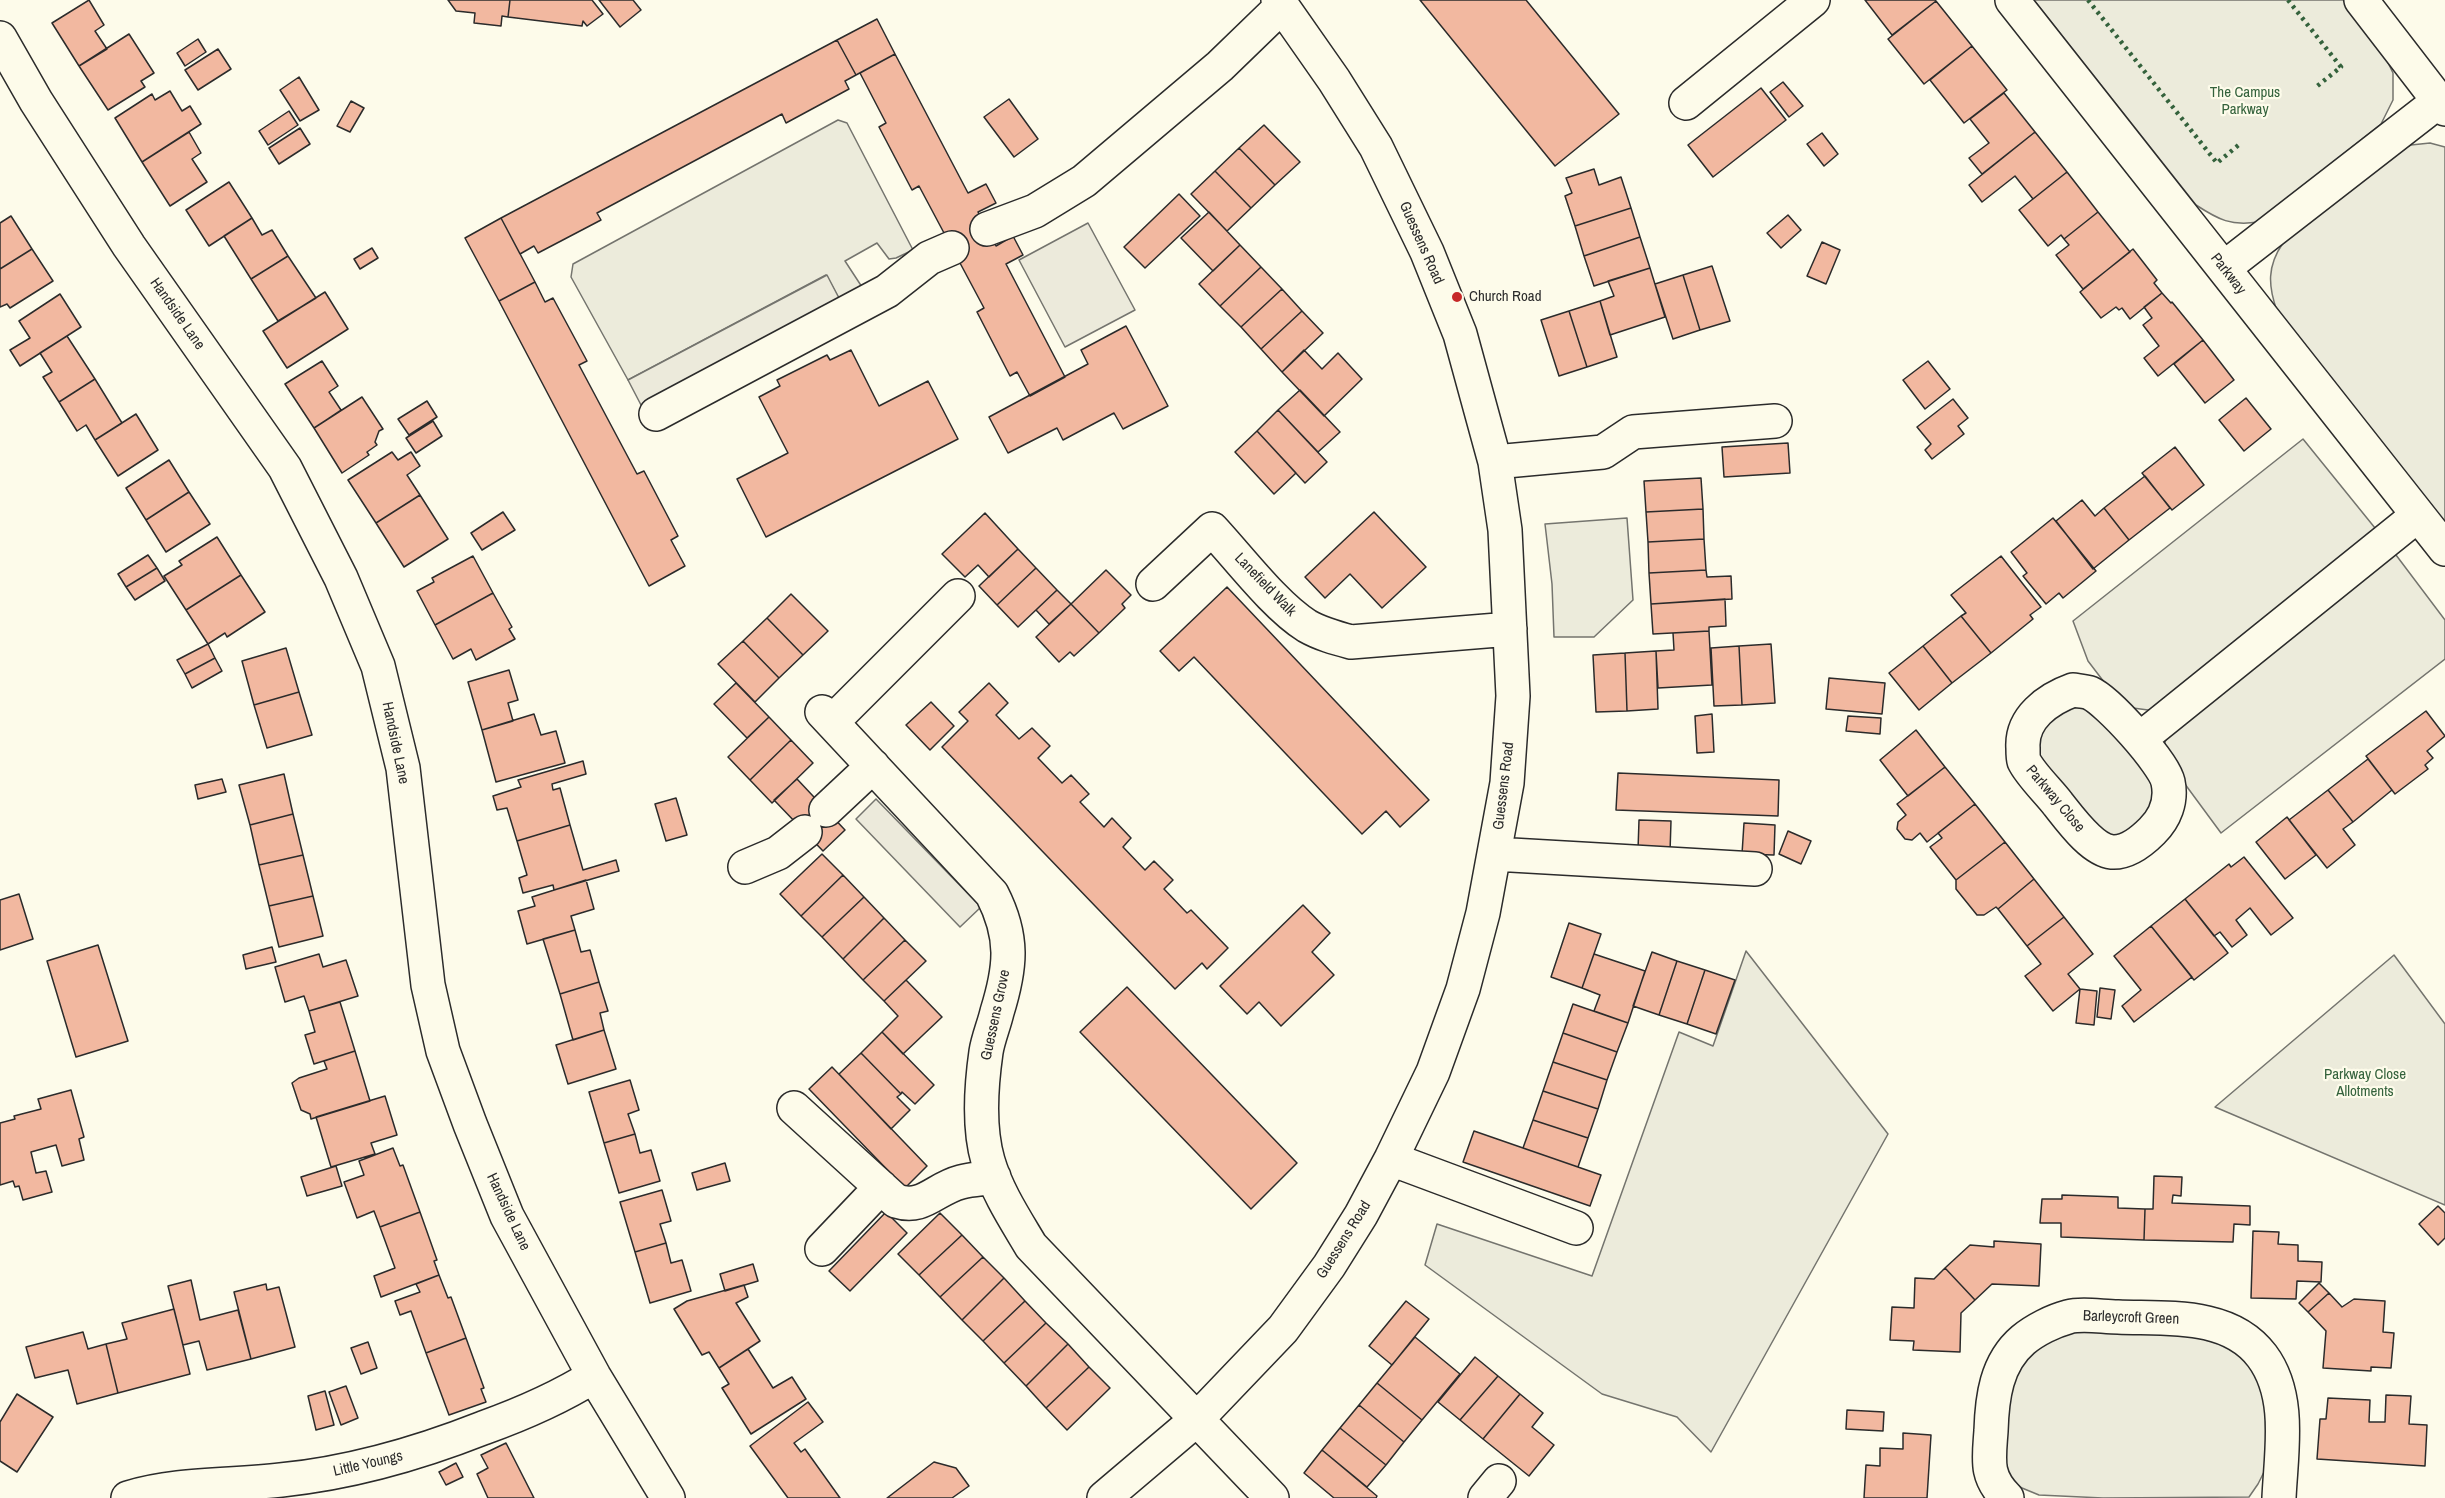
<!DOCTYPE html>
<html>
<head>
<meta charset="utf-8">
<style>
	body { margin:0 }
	canvas { display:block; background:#fdfbea }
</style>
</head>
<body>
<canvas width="2445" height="1498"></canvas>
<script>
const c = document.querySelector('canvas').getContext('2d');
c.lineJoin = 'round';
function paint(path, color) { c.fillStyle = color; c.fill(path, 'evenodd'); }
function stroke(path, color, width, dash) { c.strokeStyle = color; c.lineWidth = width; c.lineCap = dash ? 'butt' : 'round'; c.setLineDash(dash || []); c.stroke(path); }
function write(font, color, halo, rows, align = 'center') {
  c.font = font + ' "Archivo Narrow",sans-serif'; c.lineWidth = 4.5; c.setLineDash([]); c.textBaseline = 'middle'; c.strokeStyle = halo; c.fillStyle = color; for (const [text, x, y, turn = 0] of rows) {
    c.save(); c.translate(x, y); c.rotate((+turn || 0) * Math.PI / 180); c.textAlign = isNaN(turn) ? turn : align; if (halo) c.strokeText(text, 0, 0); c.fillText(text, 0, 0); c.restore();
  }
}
const green = new Path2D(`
	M2034 0H2343L2381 48 2393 73V100L2381 124 2258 222C2231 226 2219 220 2196 205Z
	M838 120 847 123 913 250 896 258 889 259 877 243 845 261 862 287 840 300 826 275 628 380 571 277 573 264Z
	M2430 143 2445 147V525L2277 311C2268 286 2267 266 2283 243L2398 150 2411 145Z
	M2303 439 2375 528V538L2163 707 2148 710 2133 708 2117 699 2088 661 2073 621Z
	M1627 518 1633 600 1594 637H1554L1552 584 1545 524Z
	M2393 551 2445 620V659L2221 833 2165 757V742L2173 725Z
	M2080 702 2154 774 2151 818 2118 838 2103 835 2040 762 2037 733 2043 721Z
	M1746 951 1888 1134 1711 1452 1677 1417 1602 1394 1425 1265 1437 1224 1592 1276 1679 1032 1713 1046Z
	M2394 955 2445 1024V1205L2215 1107Z
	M2070 1330 2220 1337 2252 1366 2270 1415 2267 1466 2258 1484 2249 1497 2103 1498 2039 1495 2022 1488 2012 1480 2002 1464 2007 1394 2017 1368 2033 1349Z`);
paint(green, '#ecebdb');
stroke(green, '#74746e', 1.5);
const parking = new Path2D(`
	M1088 223 1135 310 1065 347 1019 260Z
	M827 275 840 300 641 405 628 380Z
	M876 799 981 907 960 927 856 819Z`);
paint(parking, '#eceadb');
stroke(parking, '#74746e', 1.5);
const building = new Path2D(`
	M89 0 104 25 95 31 107 49 79 66 52 23Z
	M448 0H510L508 17 502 16 501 26 474 23 475 13 456 11Z
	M510 0H592L603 14 587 26 583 21 582 26 508 17Z
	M599 0H633L641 10 620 27Z
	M1420 0H1526L1619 114 1555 166Z
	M1865 0H1935L1936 1 1892 35Z
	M1936 1 1972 46 1924 84 1888 39Z
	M877 19 895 54 856 75 837 40Z
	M129 34 154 73 141 81 145 87 108 110 79 66Z
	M198 39 206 52 185 66 177 53Z
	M837 40 856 75 845 81 849 89 786 123 782 114 597 213 601 220 538 253 534 246 520 254 501 218Z
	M1972 46 2007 90 1964 123 1930 80Z
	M218 49 231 69 198 90 185 70Z
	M895 54 968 193 986 184 996 203 978 212 996 246 1013 236 1023 255 1006 264 1065 377 1030 396 1017 372 1010 376 977 312 984 308 952 248 919 186 912 190 879 127 886 123 860 73Z
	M299 77 319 110 300 121 280 90Z
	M1783 82 1803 106 1789 117 1770 92Z
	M1761 88 1786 120 1713 177 1688 145Z
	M170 91 182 111 190 106 201 124 142 162 115 118 152 94 155 100Z
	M2004 93 2035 132 1982 174 1969 158 1989 143 1970 119Z
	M1009 99 1038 139 1014 157 984 117Z
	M351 101 364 108 350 132 337 126Z
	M289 111 298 125 268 145 259 131Z
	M1264 125 1300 162 1275 185 1239 148Z
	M300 128 310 144 279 164 269 148Z
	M189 132 201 153 192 159 207 182 170 206 142 162Z
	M2035 132 2067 172 2033 199 2015 176 1982 202 1969 185Z
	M1822 133 1838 154 1824 166 1807 144Z
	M1239 148 1275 185 1251 208 1215 171Z
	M1594 169 1599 185 1621 177 1631 208 1575 226 1565 196 1572 193 1566 178Z
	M1215 171 1251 208 1227 231 1191 194Z
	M2067 172 2098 212 2064 239 2061 235 2048 246 2019 210Z
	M229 182 252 218 209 246 186 210Z
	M1179 194 1200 216 1145 268 1124 247Z
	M1631 208 1640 237 1584 256 1575 226Z
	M1209 212 1240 245 1213 271 1181 238Z
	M2098 212 2130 252 2083 289 2056 255 2069 245 2064 239Z
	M1788 215 1801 230 1781 248 1767 233Z
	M11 216 32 249 0 269V223Z
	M252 218 262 235 272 230 288 256 251 279 224 236Z
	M501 218 535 282 499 301 465 238Z
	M1640 237 1650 268 1594 286 1584 256Z
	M1822 242 1840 250 1826 284 1807 276Z
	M1240 245 1261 267 1220 306 1199 284Z
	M372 248 378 258 360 269 354 259Z
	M32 249 53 281 10 308 7 304 0 307V269Z
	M2133 249 2157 280 2154 283 2162 293 2130 319 2122 308 2119 310 2116 307 2101 318 2080 292Z
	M288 256 316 298 278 321 251 279Z
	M1712 266 1730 321 1700 330 1683 275Z
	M1261 267 1282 289 1241 327 1220 306Z
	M1650 268 1665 317 1610 335 1600 301 1614 296 1608 281Z
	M1683 275 1700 330 1673 339 1655 284Z
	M535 282 545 302 553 298 587 361 579 365 637 474 644 471 678 536 671 540 685 566 649 586 499 301Z
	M1282 289 1302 311 1261 349 1241 327Z
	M325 292 348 329 287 368 263 331Z
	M2162 293 2171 303 2172 302 2203 340 2158 376 2144 358 2159 346 2143 325 2152 318 2144 307Z
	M60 294 81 327 20 366 10 350 30 338 19 321Z
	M1600 301 1617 357 1587 367 1569 311Z
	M1302 311 1323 333 1282 372 1261 349Z
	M1569 311 1587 367 1559 376 1541 320Z
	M1126 326 1168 406 1123 429 1114 413 1063 440 1057 428 1008 453 989 417 1088 364 1081 350Z
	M67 336 95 379 59 402 43 377 52 372 40 353Z
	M2203 340 2234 380 2205 403 2174 364Z
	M851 350 879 406 928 381 958 439 766 537 737 479 788 453 759 397 780 386 777 380 827 355 830 360Z
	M1304 350 1322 369 1338 353 1362 379 1324 416 1282 372Z
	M322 361 338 386 329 392 341 410 314 428 285 384Z
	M1928 361 1950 389 1925 409 1903 380Z
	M95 379 122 423 95 440 86 425 77 431 59 402Z
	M1300 390 1340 432 1318 452 1278 410Z
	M362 397 383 429 379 431 375 442 377 445 367 452 369 455 342 473 314 428Z
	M2246 398 2271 429 2244 451 2219 420Z
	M1953 399 1968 418 1958 426 1964 434 1932 459 1925 450 1931 444 1917 427Z
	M427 401 437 417 409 435 398 419Z
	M1278 410 1327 462 1305 483 1257 431Z
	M136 414 158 450 118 476 95 440Z
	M433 421 442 436 416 453 406 438Z
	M1257 431 1296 473 1274 494 1235 452Z
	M1788 443 1790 473 1724 477 1722 447Z
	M2175 447 2204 485 2172 510 2142 473Z
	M392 452 398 460 411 452 420 466 407 475 420 495 376 523 348 480Z
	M169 460 189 492 146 520 126 488Z
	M2145 476 2170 508 2129 540 2104 508Z
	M1701 478 1703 509 1646 512 1644 481Z
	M189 492 210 524 166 552 146 520Z
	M420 495 448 539 404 567 376 523Z
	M2082 500 2095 516 2104 508 2129 540 2093 569 2056 521Z
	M1703 509 1704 539 1648 542 1646 512Z
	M503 512 515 530 482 550 471 533Z
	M1374 512 1426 567 1382 608 1350 574 1325 598 1305 577Z
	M985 513 1018 549 989 577 978 565 965 577 942 554Z
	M2053 518 2096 571 2063 598 2059 593 2046 604 2023 576 2027 573 2011 552Z
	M217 537 241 575 186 610 164 576 182 565 179 561Z
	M1704 539 1706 570 1649 573 1648 542Z
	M1018 549 1036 568 997 605 979 586Z
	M148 555 157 568 126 587 118 574Z
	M473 556 493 593 435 625 417 591 434 582 432 578Z
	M2001 556 2041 607 2030 615 2033 619 1991 653 1961 616 1966 613 1951 595Z
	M157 568 165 581 135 600 126 587Z
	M1036 568 1057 590 1018 627 997 605Z
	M1106 570 1131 595 1122 604 1125 608 1099 633 1071 604Z
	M1706 570 1707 577 1731 576 1732 599 1651 604 1649 573Z
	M241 575 265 612 227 637 225 633 208 644 186 610Z
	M1227 587 1429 800 1400 827 1386 811 1362 834 1194 657 1179 671 1160 651Z
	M1057 590 1071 604 1049 624 1036 610Z
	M493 593 512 627 509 629 515 639 476 660 471 649 453 659 435 625Z
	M791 594 828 631 803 655 767 618Z
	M1725 599 1726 626 1709 627V631L1653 634 1651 604Z
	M1071 604 1099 633 1074 656 1070 652 1059 662 1036 637Z
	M1961 616 1991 653 1952 683 1923 646Z
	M767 618 803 655 779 678 743 641Z
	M1709 631 1712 685 1658 688 1656 651 1674 650 1673 633Z
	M743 641 779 678 755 702 718 664Z
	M208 644 215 658 185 674 177 660Z
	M1771 644 1775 703 1742 705 1739 646Z
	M1739 646 1742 705 1714 706 1711 648Z
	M1923 646 1952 683 1919 710 1889 673Z
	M286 648 299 692 254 705 242 661Z
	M1656 651 1658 709 1627 711 1625 653Z
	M1625 653 1627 711 1596 712 1593 655Z
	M215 658 222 671 192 688 185 674Z
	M509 670 518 700 508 703 513 721 482 730 468 682Z
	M1829 678 1885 683 1882 714 1826 709Z
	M736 683 769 717 747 738 714 704Z
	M989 683 1008 703 996 715 1019 739 1032 728 1050 746 1038 758 1062 783 1071 775 1089 794 1080 802 1104 827 1112 818 1131 838 1123 847 1145 870 1154 861 1173 880 1164 889 1187 913 1191 910 1228 948 1207 969 1202 963 1175 989 942 747 968 721 959 712Z
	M299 692 312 735 267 748 254 705Z
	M931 702 954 726 930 750 906 725Z
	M2426 711 2445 736 2427 751 2433 758 2425 765 2428 769 2395 794 2366 756Z
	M534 714 541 735 556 731 565 763 496 782 482 730Z
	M1712 714 1714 752 1697 753 1695 716Z
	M1848 716 1881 718 1880 734 1846 731Z
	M769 717 791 740 750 780 728 757Z
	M1916 730 1945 767 1908 796 1880 760Z
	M791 740 813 763 772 803 750 780Z
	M2368 759 2392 790 2353 822 2328 790Z
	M583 761 586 774 552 784 553 790 560 788 570 825 517 841 507 808 497 810 493 796 521 787 518 780Z
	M1945 767 1975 804 1927 842 1920 833 1912 840 1905 839 1897 829 1898 822 1906 815 1897 804Z
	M1618 773 1779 780 1778 816 1616 810Z
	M284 774 293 814 250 825 239 785Z
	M222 779 226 792 198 799 195 785Z
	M797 779 845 830 823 851 774 800Z
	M2328 790 2353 822 2343 829 2355 845 2327 868 2289 820Z
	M676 798 687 835 666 841 655 804Z
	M1975 804 2005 842 1956 880 1930 847 1942 838 1938 833Z
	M293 814 303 855 259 865 250 825Z
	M2287 817 2316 855 2285 879 2256 842Z
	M1639 820 1671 821 1670 852 1638 850Z
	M1744 823 1775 825 1774 855 1742 854Z
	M570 825 583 870 616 860 619 871 554 890 553 885 523 893 519 878 527 875 517 841Z
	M1788 831 1811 841 1801 864 1779 854Z
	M2005 842 2034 879 1998 909 1996 907 1984 915H1977L1956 889V880Z
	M822 854 843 875 801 916 780 894Z
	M303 855 313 896 269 906 259 865Z
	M2244 857 2293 918 2271 935 2250 908 2236 920 2247 935 2232 947 2220 932 2214 936 2185 899 2229 864 2231 867Z
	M843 875 864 897 822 937 801 916Z
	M2034 879 2064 917 2027 946 1998 909Z
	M586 880 594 909 571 916 575 930 527 944 518 911 535 906 532 897Z
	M19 894 33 939 0 950V900Z
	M313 896 323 936 279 947 269 906Z
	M864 897 884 918 843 959 822 937Z
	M2185 899 2228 953 2194 980 2151 926Z
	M1303 905 1330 933 1312 952 1334 975 1281 1026 1259 1002 1247 1014 1220 986Z
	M2064 917 2093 954 2068 974 2080 989 2053 1011 2025 976 2041 964 2027 946Z
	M884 918 905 940 863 980 843 959Z
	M1569 923 1601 934 1582 988 1551 977Z
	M2151 926 2192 977 2134 1022 2122 1006 2141 990 2114 956Z
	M575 930 581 952 590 950 599 982 560 994 543 939Z
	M905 940 926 961 884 1001 863 980Z
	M98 945 128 1041 76 1057 47 961Z
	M272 947 276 962 246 969 243 955Z
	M1652 952 1677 961 1659 1015 1633 1006Z
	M319 954 323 967 346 960 358 996 309 1011 304 996 285 1002 275 967Z
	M1594 954 1645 971 1628 1023 1594 1011 1600 995 1582 988Z
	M1677 961 1705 970 1687 1024 1659 1015Z
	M1705 970 1735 980 1716 1034 1687 1024Z
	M906 980 942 1017 903 1054 882 1032 898 1016 884 1001Z
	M599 982 608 1011 600 1013 604 1030 573 1040 560 994Z
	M1127 987 1297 1163 1251 1209 1080 1032Z
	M2100 988 2115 990 2111 1019 2097 1017Z
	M2080 989 2097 991 2094 1025 2076 1023Z
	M340 1002 355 1051 314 1064 305 1035 315 1032 309 1011Z
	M1573 1004 1628 1023 1617 1052 1563 1033Z
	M604 1030 616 1069 568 1084 556 1045Z
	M882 1032 934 1085 915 1104 902 1092 901 1094 861 1053Z
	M1563 1033 1617 1052 1607 1080 1553 1062Z
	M355 1051 370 1101 311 1119 310 1114 301 1110 292 1083 299 1078 327 1069 324 1061Z
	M861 1053 901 1094 897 1097 910 1110 891 1129 839 1074Z
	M1553 1062 1607 1080 1598 1109 1543 1091Z
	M832 1067 927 1166 905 1188 809 1089Z
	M630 1080 639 1110 628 1114 635 1134 604 1143 589 1092Z
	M71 1090 84 1137 79 1139 84 1160 62 1166 56 1145 31 1152 36 1173 46 1171 52 1192 23 1200 19 1186 15 1187 13 1181 0 1185V1123L15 1119 14 1116 41 1109 38 1099Z
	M1543 1091 1598 1109 1588 1138 1533 1120Z
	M385 1096 397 1135 371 1143 375 1154 331 1167 316 1117Z
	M1533 1120 1588 1138 1578 1167 1523 1148Z
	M1474 1131 1601 1175 1590 1206 1463 1162Z
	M635 1134 640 1153 651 1150 660 1181 619 1193 604 1143Z
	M393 1148 400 1166 403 1165 420 1212 380 1227 374 1211 357 1218 344 1182 364 1175 359 1161Z
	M725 1163 730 1181 697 1190 692 1173Z
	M336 1166 342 1186 307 1196 301 1177Z
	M2154 1176 2182 1177 2181 1196 2173 1195 2172 1203 2250 1206V1225L2234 1224 2233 1242 2144 1240 2145 1209H2153Z
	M662 1190 671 1221 660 1224 666 1243 635 1252 620 1202Z
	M2062 1195 2118 1197V1208L2145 1209 2144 1240 2061 1237V1223H2040L2042 1199H2062Z
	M2438 1206 2445 1213V1238L2438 1245 2419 1224Z
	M420 1212 437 1260 434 1261 439 1275 381 1297 374 1276 395 1268 380 1227Z
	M886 1212 907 1233 850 1291 829 1271Z
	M940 1213 962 1235 919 1275 898 1254Z
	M2253 1231 2279 1232 2278 1244 2298 1245V1261L2322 1262 2321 1282 2297 1281 2296 1299 2251 1298Z
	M962 1235 983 1257 940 1297 919 1275Z
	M1994 1241 2041 1244 2039 1286 1992 1284 1975 1300 1945 1268 1970 1245 1994 1247Z
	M666 1243 671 1263 682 1260 691 1291 650 1303 635 1252Z
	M983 1257 1004 1278 962 1320 940 1297Z
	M753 1264 758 1281 725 1291 720 1274Z
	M1945 1268 1975 1300 1961 1313 1960 1352 1913 1350 1914 1341 1890 1340 1892 1307 1914 1308 1915 1278 1934 1279Z
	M439 1275 448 1298 451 1297 466 1338 426 1353 411 1311 400 1315 395 1301 420 1292 416 1284Z
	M1004 1278 1025 1301 983 1341 962 1320Z
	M191 1280 200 1320 238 1310 251 1359 207 1370 199 1341 183 1345 168 1286Z
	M2319 1283 2329 1293 2308 1312 2299 1303Z
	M266 1284 267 1290 279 1287 295 1347 251 1359 234 1292Z
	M744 1285 748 1297 736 1303 760 1341 719 1368 709 1352 702 1355 674 1309 687 1301Z
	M2329 1293 2342 1307 2354 1299 2385 1301 2383 1332 2394 1333 2391 1368 2371 1367V1371L2323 1368 2326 1331 2308 1312Z
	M1025 1301 1046 1323 1004 1363 983 1341Z
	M1406 1301 1429 1319 1392 1365 1369 1346Z
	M174 1309 190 1374 118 1393 106 1344 127 1339 122 1323Z
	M1046 1323 1068 1344 1026 1386 1004 1363Z
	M83 1332 88 1349 106 1344 118 1393 77 1404 68 1370 35 1378 26 1347Z
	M1415 1337 1460 1374 1422 1420 1377 1383Z
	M466 1338 484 1388 481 1389 486 1402 449 1415 426 1353Z
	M368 1342 377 1368 361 1374 351 1348Z
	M1068 1344 1089 1367 1046 1408 1026 1386Z
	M748 1349 773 1388 792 1377 806 1399 751 1434 722 1388 729 1384 719 1368Z
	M1475 1357 1498 1376 1460 1420 1438 1402Z
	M1089 1367 1110 1388 1067 1430 1046 1408Z
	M1498 1376 1520 1394 1483 1439 1460 1420Z
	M1377 1383 1422 1420 1404 1442 1359 1405Z
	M346 1386 358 1418 341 1425 329 1392Z
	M325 1391 334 1425 316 1430 308 1396Z
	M17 1394 53 1417 17 1472 0 1461V1422Z
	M1520 1394 1543 1413 1532 1427 1554 1445 1529 1476 1483 1439Z
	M2386 1395 2411 1396 2409 1424 2427 1425 2425 1466 2317 1459 2320 1419H2326L2328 1398 2370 1400 2369 1422H2385Z
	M808 1402 823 1422 794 1443 801 1452 805 1449 840 1498H788L750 1446Z
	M1359 1405 1404 1442 1386 1465 1340 1428Z
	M1847 1410 1884 1412 1883 1431 1846 1429Z
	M1340 1428 1386 1465 1367 1487 1322 1450Z
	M1903 1433 1931 1435 1927 1498H1864L1866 1465 1880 1466V1448L1903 1449Z
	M506 1443 534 1498H488L477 1474 488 1468 481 1455Z
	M1322 1450 1377 1496 1376 1498H1334L1304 1473Z
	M934 1462 956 1468 969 1486 952 1498H887Z
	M456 1463 463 1477 446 1485 439 1472Z`);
paint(building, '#f2b8a0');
stroke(building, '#2b2b2b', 1.5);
const minor = new Path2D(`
	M2012 0 2445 549
	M2361 0 2445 109
	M0 38 36 101 129 246 285 468 341 578 378 666 403 768 428 985 443 1051 470 1124 507 1216 594 1376 668 1498
	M1686 103 1813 0
	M987 229 1035 211 1084 181 1220 66 1282 6
	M2224 268 2439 101
	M656 414 887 291 929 258 952 248
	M1495 462 1603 452 1633 432 1775 421
	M1153 584 1212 529C1239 558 1275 606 1307 626 1321 634 1336 638 1351 642L1510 629
	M2073 690C2078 691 2085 691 2090 693 2108 701 2164 763 2168 782 2172 801 2165 818 2152 831 2142 841 2127 853 2112 852 2092 850 2070 819 2058 804 2049 792 2030 774 2024 761 2023 758 2023 752 2023 748 2021 718 2048 699 2073 690Z
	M822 712 992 894C1014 937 1011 967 997 1012 994 1025 988 1039 986 1052 981 1087 978 1127 988 1161 997 1192 1015 1219 1031 1246L1272 1498
	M832 722 958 596
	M2140 739 2418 515
	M826 810 873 766
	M1494 854 1755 869
	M745 867 778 853 805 832
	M794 1108 896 1201C924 1210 934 1189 961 1182 972 1179 983 1179 994 1177
	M1391 1159 1576 1228
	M822 1249 881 1187
	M128 1498C177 1483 230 1486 281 1480 351 1473 417 1454 483 1428 522 1414 559 1398 594 1376
	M1104 1498 1196 1420 1283 1329 1329 1266 1361 1215 1391 1159 1433 1072 1463 989 1483 913 1507 783 1513 696 1505 530 1495 462 1460 334 1427 252 1376 147 1334 80 1278 0
	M1485 1498 1499 1481
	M2007 1498C1985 1476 1989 1460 1991 1431 1992 1398 1996 1363 2023 1340 2035 1330 2053 1321 2068 1317 2082 1313 2103 1317 2118 1317 2166 1319 2229 1312 2262 1356 2292 1396 2281 1452 2279 1498`);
stroke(minor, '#2b2b2b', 36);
stroke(minor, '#fdfbea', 33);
stroke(new Path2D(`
	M2088 0 2217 163 2241 143
	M2288 0 2341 67 2316 87`), '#34623c', 4.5, [3, 4.5]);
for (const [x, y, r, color] of [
	[1457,297,6,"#c62828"]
]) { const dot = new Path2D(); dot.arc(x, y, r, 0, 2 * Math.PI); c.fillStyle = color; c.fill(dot); stroke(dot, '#fdfbea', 2); }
write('15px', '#34623c', '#fdfbea', [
	["The Campus",2245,93],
	["Parkway",2245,110],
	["Parkway Close",2365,1075],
	["Allotments",2365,1092]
]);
write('15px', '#2b2b2b', '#fdfbea', [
	["Guessens Road",1421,243,66],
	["Parkway",2228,274,52],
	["Handside Lane",177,314,55],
	["Lanefield Walk",1265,585,46],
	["Handside Lane",395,743,78],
	["Guessens Road",1504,786,-83],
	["Parkway Close",2055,799,50],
	["Guessens Grove",996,1015,-78],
	["Handside Lane",508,1212,65],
	["Guessens Road",1344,1240,-58],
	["Barleycroft Green",2131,1318,2],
	["Little Youngs",368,1464,-13]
]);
write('15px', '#2b2b2b', '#fdfbea', [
	["Church Road",1469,297]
], 'left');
</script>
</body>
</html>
